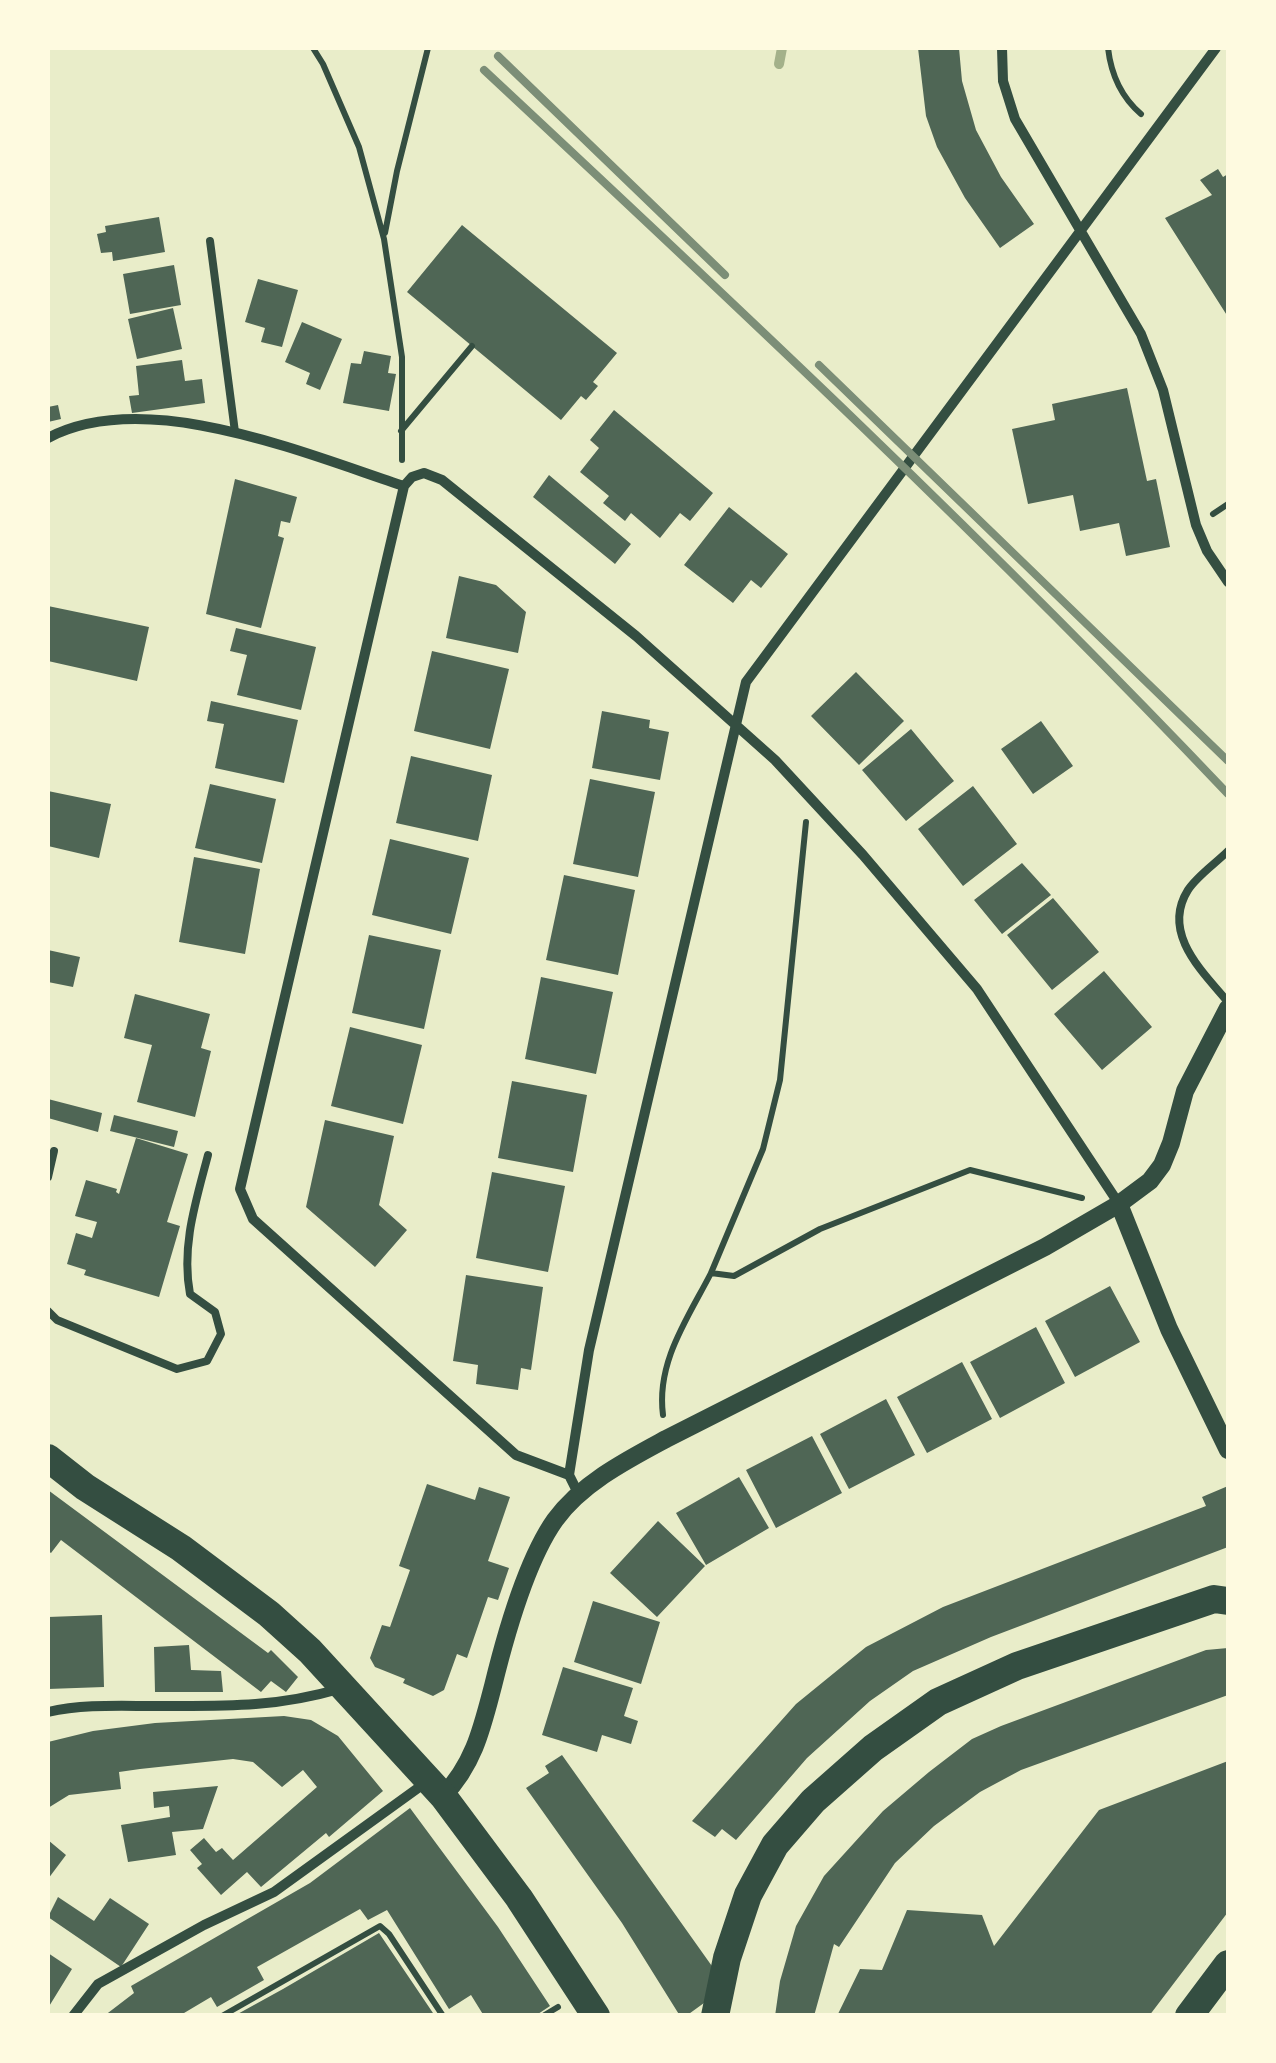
<!DOCTYPE html>
<html>
<head>
<meta charset="utf-8">
<style>
	body { margin:0 }
	#map { position:relative; width:1276px; height:2063px; overflow:hidden; background:#e9edc9; font-family:"Golos Text",sans-serif }
	canvas { display:block }
	.frame { position:absolute; inset:0; border:50px solid #fefae0; pointer-events:none }
</style>
</head>
<body>
<div id="map">
<canvas width="1276" height="2063"></canvas>
<div class="frame"></div>
</div>
<script>
const c = document.querySelector('canvas').getContext('2d');
c.lineJoin = 'round';
function stroke(path, color, width, dash) { c.strokeStyle = color; c.lineWidth = width; c.lineCap = dash ? 'butt' : 'round'; c.setLineDash(dash || []); c.stroke(path); }
function paint(path, color) { c.fillStyle = color; c.fill(path, 'evenodd'); }
stroke(new Path2D(`
	M779 64 782 48`), '#a3b18a', 10);
paint(new Path2D(`
	M918 48H959L962 81 976 130 1001 177 1034 224 1000 248 965 198 937 147 926 116Z
	M1218 169 1223 177 1228 174V317L1165 218 1212 195 1200 180Z
	M159 217 165 252 113 261 112 252 101 253 97 234 106 232 105 226Z
	M462 225 617 353 593 382 598 386 586 400 581 396 561 420 407 292Z
	M174 265 181 305 130 314 123 274Z
	M258 279 298 290 282 347 261 342 265 328 245 322Z
	M173 308 182 349 137 359 128 319Z
	M302 322 342 339 320 390 306 384 310 373 285 362Z
	M364 351 391 356 388 373 396 374 389 411 343 403 351 363 361 364Z
	M182 360 185 381 202 379 205 403 132 413 129 396 139 395 136 366Z
	M1127 388 1147 481 1156 479 1170 547 1126 556 1119 523 1080 531 1073 495 1028 504 1012 429 1055 420 1052 404Z
	M58 405 61 419 48 422V407Z
	M614 410 713 493 690 521 680 513 660 538 631 513 625 521 603 503 609 496 580 472 599 448 590 440Z
	M549 475 631 544 615 564 533 497Z
	M235 479 297 497 290 523 281 521 278 536 284 538 261 628 206 614Z
	M729 507 788 554 761 588 751 580 733 603 684 565Z
	M459 576 496 585 526 612 518 653 446 638Z
	M48 606 149 627 137 681 48 661Z
	M236 628 316 647 301 710 237 695 247 655 230 651Z
	M432 651 509 669 490 749 414 731Z
	M856 672 904 721 859 765 811 716Z
	M211 701 298 720 284 783 215 768 224 724 207 721Z
	M602 711 650 720 649 728 669 732 660 780 592 768Z
	M1041 721 1073 766 1033 794 1001 749Z
	M911 729 954 781 906 821 862 770Z
	M411 756 492 775 478 841 396 823Z
	M590 779 655 792 638 877 573 864Z
	M210 784 276 799 262 863 195 848Z
	M973 786 1017 844 963 886 918 829Z
	M48 791 111 804 99 858 48 846Z
	M390 839 469 858 451 934 372 915Z
	M194 857 260 869 245 954 179 942Z
	M1022 863 1051 895 1002 934 974 900Z
	M564 875 635 890 618 975 546 960Z
	M1053 898 1099 952 1052 990 1007 935Z
	M369 935 441 950 424 1029 352 1013Z
	M48 950 80 957 73 987 48 982Z
	M1104 971 1152 1027 1102 1070 1054 1014Z
	M541 977 613 992 596 1074 525 1059Z
	M135 994 210 1014 201 1048 211 1051 195 1117 137 1102 152 1045 124 1038Z
	M350 1027 422 1045 403 1124 331 1106Z
	M512 1081 587 1095 573 1172 498 1158Z
	M48 1099 102 1113 98 1132 48 1118Z
	M114 1115 178 1131 174 1147 110 1131Z
	M325 1120 394 1136 379 1205 407 1230 375 1267 306 1207Z
	M136 1138 188 1154 167 1222 180 1226 159 1297 84 1275 86 1270 67 1264 76 1233 92 1238 97 1222 75 1216 86 1180 117 1189 116 1192 119 1194Z
	M492 1172 565 1186 548 1272 476 1258Z
	M466 1275 543 1287 531 1370 521 1368 518 1390 476 1384 478 1365 453 1361Z
	M1110 1286 1140 1342 1075 1377 1045 1321Z
	M1036 1327 1065 1383 1000 1418 970 1362Z
	M962 1362 992 1419 927 1453 897 1397Z
	M886 1399 915 1455 849 1489 820 1434Z
	M812 1436 842 1493 776 1528 746 1470Z
	M739 1477 769 1528 706 1565 676 1513Z
	M427 1484 475 1500 479 1487 510 1497 488 1561 509 1568 498 1600 488 1597 467 1658 457 1654 444 1690 433 1696 403 1683 405 1679 375 1667 370 1658 382 1625 390 1627 410 1570 399 1566Z
	M1228 1486V1547L991 1637 913 1671 870 1701 807 1758 736 1840 722 1829 715 1837 692 1821 796 1704 866 1647 943 1607 1206 1506 1202 1497Z
	M48 1490 268 1653 271 1650 298 1677 286 1692 271 1681 261 1692 61 1540 51 1553 48 1551Z
	M658 1521 705 1566 657 1617 610 1573Z
	M593 1601 660 1622 641 1684 574 1662Z
	M102 1615 104 1687 48 1689V1617Z
	M189 1645 191 1670 221 1671 223 1692H155L154 1647Z
	M1228 1648V1695L1021 1770 980 1792 934 1826 895 1863 839 1947 834 1944 814 2016H775L780 1981 796 1926 824 1876 883 1811 929 1772 972 1739 1001 1726 1206 1650Z
	M563 1667 633 1688 624 1716 638 1721 631 1744 602 1735 597 1752 542 1735Z
	M284 1716 311 1720 338 1736 383 1791 329 1837 326 1833 261 1887 247 1872 221 1895 197 1868 202 1864 190 1850 204 1838 216 1852 222 1848 233 1860 317 1787 303 1770 282 1787 253 1762 233 1759 140 1769 119 1772 121 1789 69 1795 48 1808V1742L93 1731 155 1723Z
	M562 1755 714 1969 704 2003 686 2016H680L622 1923 526 1788 549 1773 545 1766Z
	M1228 1761V1912L1149 2016H837L860 1969 882 1970 907 1910 982 1915 994 1946 1099 1810Z
	M218 1786 203 1829 172 1832 176 1855 128 1862 121 1825 170 1817 169 1806 154 1808 153 1792Z
	M410 1808 498 1927 550 2006 535 2016H484L471 1995 449 2009 387 1910 368 1920 360 1909 257 1967 264 1980 217 2007 211 1997 179 2016H104L134 1993 131 1986 310 1883Z
	M48 1840 66 1855 48 1879Z
	M58 1897 94 1921 110 1898 149 1924 121 1967 48 1917Z
	M379 1933 435 2016H234L283 1989Z
	M48 1953 72 1969 48 2008Z`), '#4f6655');
stroke(new Path2D(`
	M313 48 323 64 359 147 384 239 402 357V460
	M1108 48C1111 74 1120 96 1141 114
	M385 233 397 171 428 48
	M401 431 472 346
	M1213 514 1228 504
	M806 822 780 1080 763 1149 711 1273 734 1276 820 1229 970 1170 1082 1198
	M663 1415C656 1362 688 1318 711 1273
	M222 2016 380 1926 389 1934 443 2016
	M543 2016 558 2007`), '#344e41', 6);
stroke(new Path2D(`
	M210 241 235 432
	M1228 851C1216 863 1197 876 1188 890 1161 933 1202 971 1228 1002
	M48 1177 54 1151
	M48 1311 57 1320 177 1369 207 1361 221 1334 215 1312 190 1294C181 1246 196 1201 208 1155`), '#344e41', 8);
stroke(new Path2D(`
	M1002 48 1003 81 1015 119 1141 334 1163 390 1196 525 1207 551 1228 582
	M48 438C146 386 306 454 404 486
	M569 1475 516 1455 253 1219 240 1189 404 486 412 477 424 473 442 480 636 636 775 760 863 855 977 989 1119 1204
	M579 1495 569 1475 589 1350 746 682 1216 48
	M48 1712C83 1704 119 1706 155 1706 222 1706 274 1708 339 1689
	M73 2016 98 1984 204 1925 274 1892 425 1783`), '#344e41', 10);
stroke(new Path2D(`
	M1119 1204 1169 1329 1228 1450
	M443 1796C474 1764 482 1728 493 1686 505 1637 526 1561 555 1520 582 1483 627 1460 666 1439L1045 1247 1119 1204 1150 1181 1162 1165 1171 1143 1185 1091 1228 1008`), '#344e41', 18);
stroke(new Path2D(`
	M48 1458 85 1487 181 1548 269 1614 310 1651 443 1796 519 1898 596 2016
	M715 2016 727 1958 748 1895 775 1845 813 1801 873 1748 938 1702 1017 1666 1214 1599 1228 1601
	M1189 2016 1228 1964`), '#344e41', 28);
stroke(new Path2D(`
	M498 56 725 275
	M484 70C737 306 990 543 1228 794
	M819 365 1228 761`), '#7c8e77', 8);
</script>
</body>
</html>
